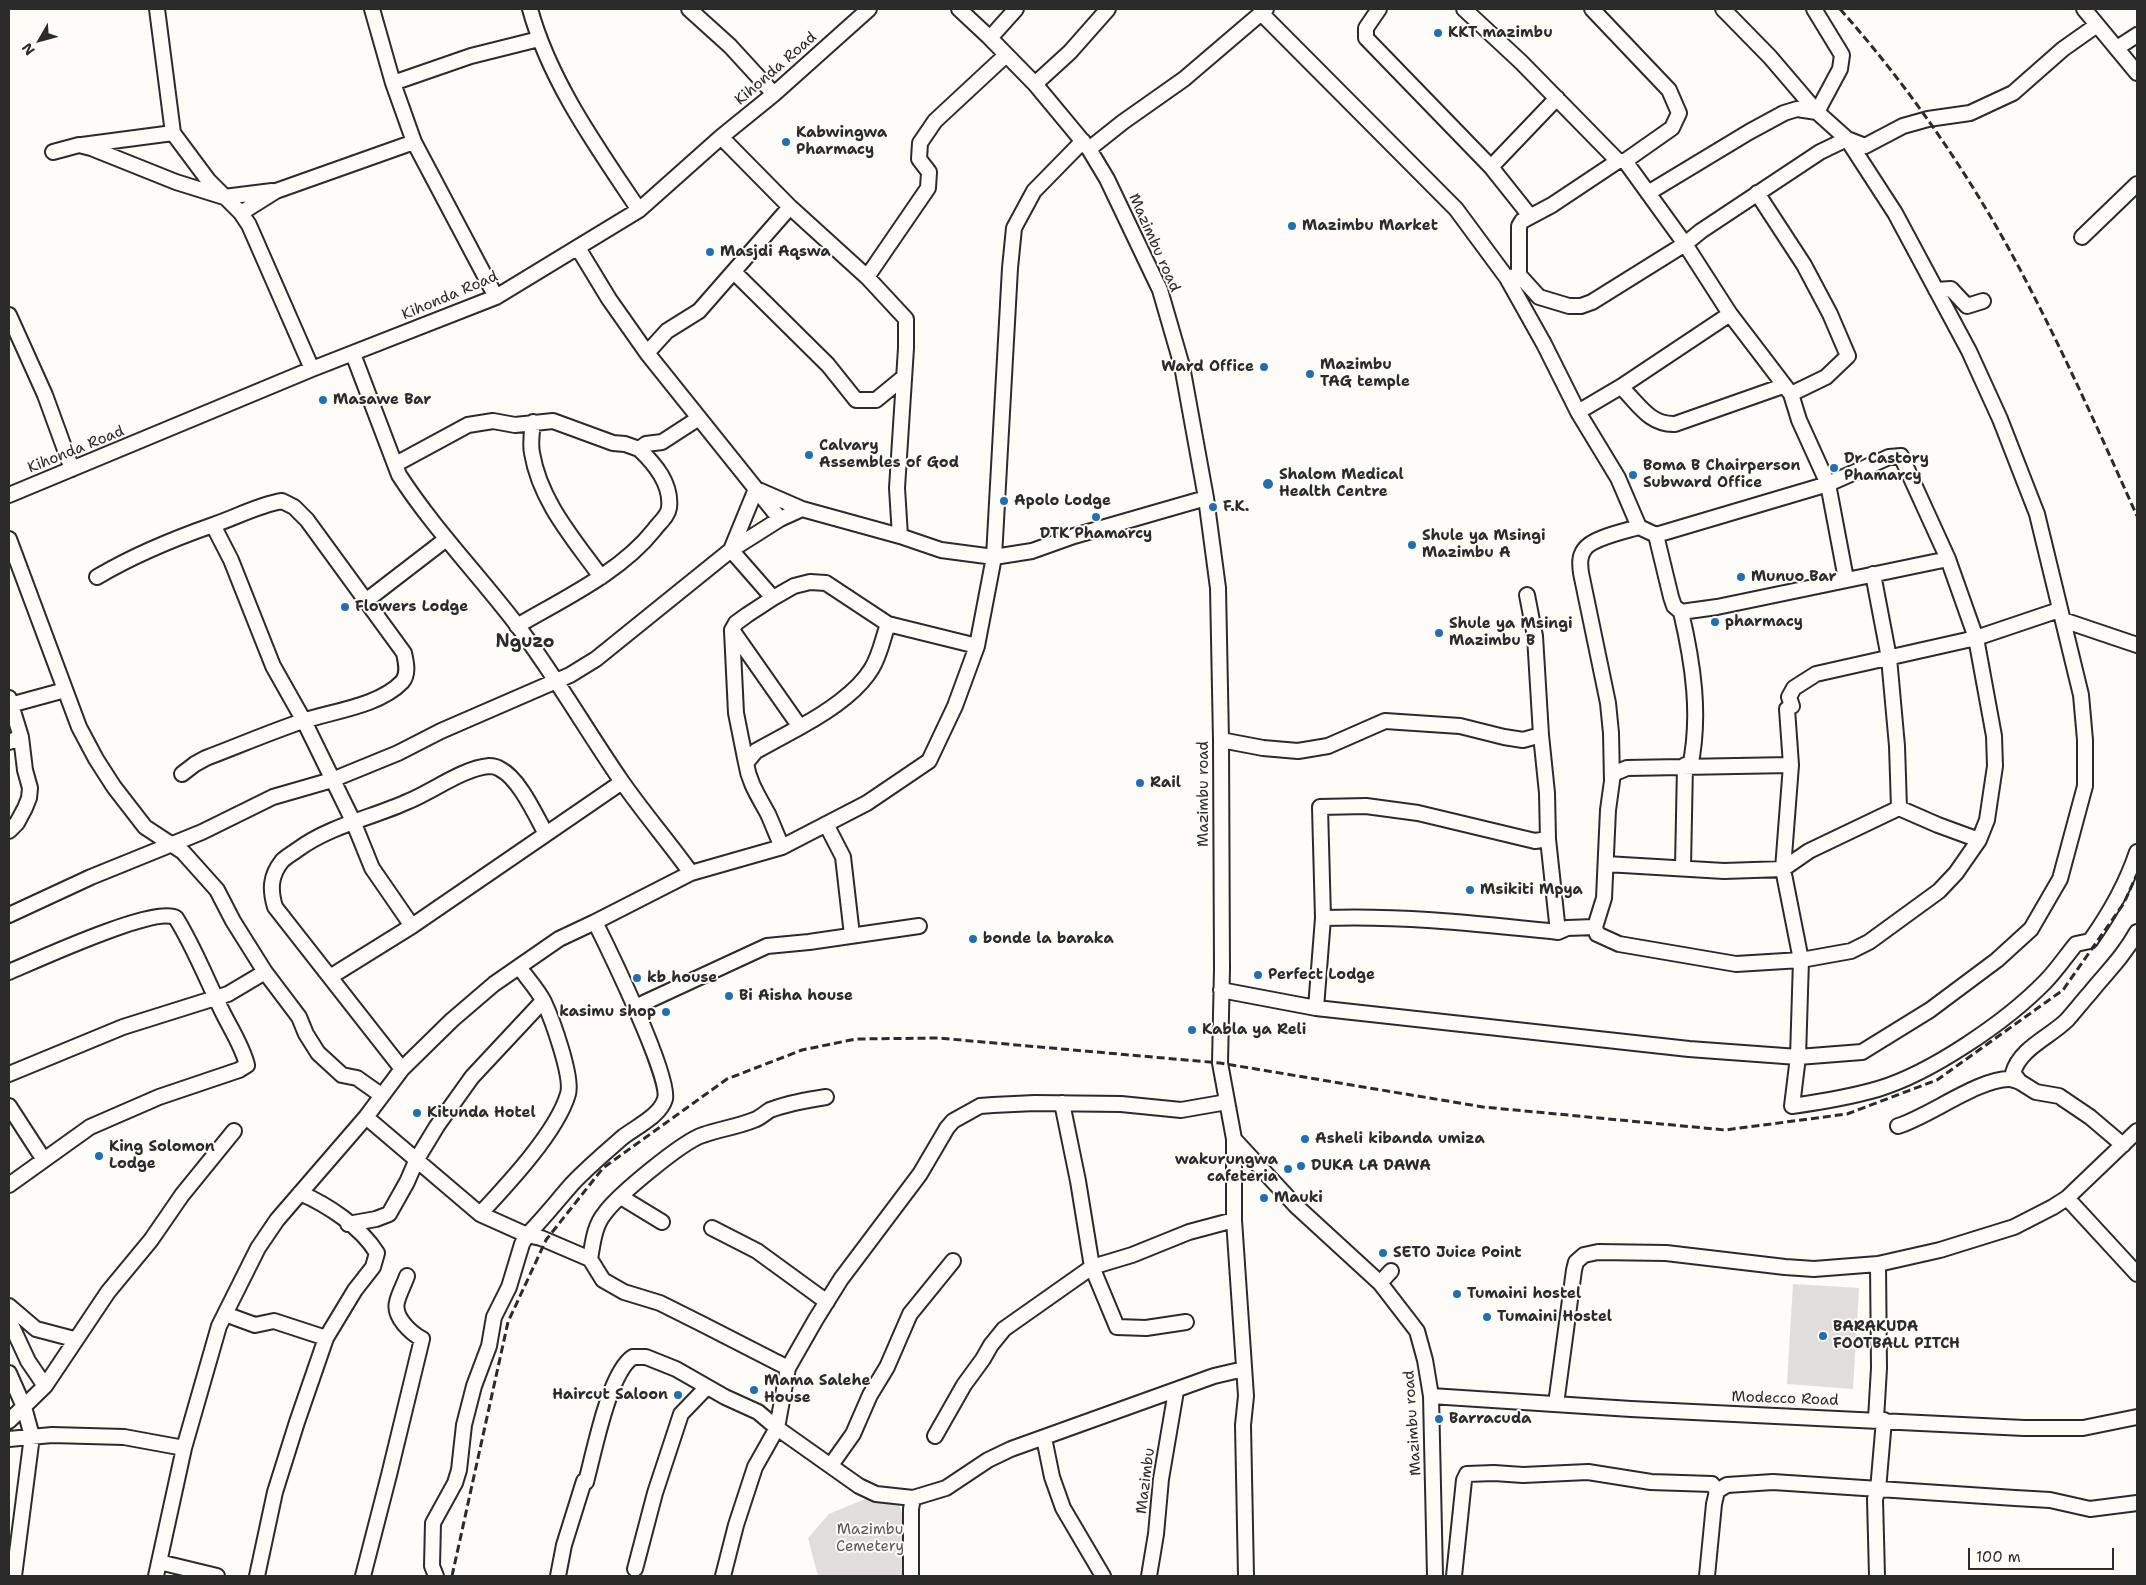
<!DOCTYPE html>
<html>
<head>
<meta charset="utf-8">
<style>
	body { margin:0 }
	#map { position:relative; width:2146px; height:1585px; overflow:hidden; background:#fdfcf7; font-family:"Shantell Sans",sans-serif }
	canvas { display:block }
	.frame { position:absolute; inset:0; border:10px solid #2b2b2b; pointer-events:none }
	.north { position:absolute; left:15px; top:15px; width:50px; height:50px; -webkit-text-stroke:4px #fdfcf7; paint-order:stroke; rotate:232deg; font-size:14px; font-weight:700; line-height:20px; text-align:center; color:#2b2b2b }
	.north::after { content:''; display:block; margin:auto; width:18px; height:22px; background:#2b2b2b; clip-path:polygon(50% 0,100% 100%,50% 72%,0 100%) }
	.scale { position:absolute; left:1968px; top:1548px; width:146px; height:22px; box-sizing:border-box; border:2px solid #2b2b2b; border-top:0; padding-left:6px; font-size:15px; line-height:18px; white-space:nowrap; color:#2b2b2b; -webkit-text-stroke:4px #fdfcf7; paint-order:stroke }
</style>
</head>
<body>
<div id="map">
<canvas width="2146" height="1585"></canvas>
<div class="frame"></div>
<div class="north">N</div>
<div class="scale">100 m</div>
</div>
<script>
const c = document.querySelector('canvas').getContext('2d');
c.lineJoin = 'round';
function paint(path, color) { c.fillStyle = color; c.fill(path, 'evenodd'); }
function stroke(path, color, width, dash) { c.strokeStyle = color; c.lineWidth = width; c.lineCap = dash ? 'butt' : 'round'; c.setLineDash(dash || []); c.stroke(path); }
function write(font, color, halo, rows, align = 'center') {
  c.font = font + ' "Shantell Sans",sans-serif'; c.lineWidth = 4; c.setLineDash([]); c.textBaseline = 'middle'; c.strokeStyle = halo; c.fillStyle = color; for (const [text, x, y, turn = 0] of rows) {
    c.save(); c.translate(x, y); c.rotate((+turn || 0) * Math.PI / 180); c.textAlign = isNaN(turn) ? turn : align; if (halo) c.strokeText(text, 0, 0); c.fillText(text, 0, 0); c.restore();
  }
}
paint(new Path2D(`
	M1793 1284 1859 1288 1853 1389 1787 1384Z
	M865 1499 897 1501 914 1540 911 1576H818L808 1538 829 1514Z`), '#dfdeda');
const minor = new Path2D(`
	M157 9 173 133 208 180 241 213
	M372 9 393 83 414 142 496 297
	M530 9C550 82 597 147 639 210
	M689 9 730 46 774 94
	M959 9 990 38 1035 84 1089 149 1107 179 1160 290 1182 366 1206 498 1218 588 1221 740 1222 968 1220 1063 1234 1139 1295 1205 1380 1283 1417 1331 1425 1360 1431 1396 1435 1576
	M1379 9 1366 28V38L1491 167 1530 216
	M1464 9 1521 62 1618 161H1625L1685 244 1730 314 1791 394 1799 420 1828 484 1846 579
	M1592 9 1669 90 1679 113 1672 128 1625 161
	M2084 9 2137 73
	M1262 14 1456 209 1507 278 1544 344 1578 412 1618 478 1639 527
	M990 38 1016 9
	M2117 48 2137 35
	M393 83 471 56 539 39
	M1035 84 1070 52 1108 9
	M721 137 790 207 867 277 906 319V348L897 488 900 536
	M82 145 173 133
	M1089 149 1123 122 1184 79 1266 9
	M53 152 79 145 91 148 176 182 224 197 272 191
	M1491 167 1557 98
	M1648 193 1749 132 1784 113 1797 109 1817 112 1840 69 1842 55 1814 9
	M1757 193 1804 265 1830 314 1848 356 1826 377 1791 394
	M2082 237 2137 184
	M578 248 609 299 647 353 780 519
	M734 272 828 365 856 400H876L904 377
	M1519 275 1539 297 1569 306H1581L1592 302 1685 244 1701 231 1820 152 1847 139 1865 146 1903 126 1928 119 1970 113 2013 93 2063 49 2097 25
	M867 277 928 188 929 172 919 159 920 143 935 121 1006 55
	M1511 277 1519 275V226L1522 221 1552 205 1618 161
	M1936 290 1951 289 1967 306 1983 301
	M9 315 45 395 72 469
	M647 353 667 331 699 311 790 207
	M353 354 399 475C434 529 478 574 517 625 554 674 585 728 620 779 642 811 668 841 691 873
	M312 369 249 225 241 213 276 191 414 142
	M1621 387C1638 403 1649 425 1675 424L1783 386
	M1578 412 1622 386 1730 314
	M533 422C532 431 530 443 532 453 540 501 573 538 601 577
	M396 464 468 425 493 421 515 425 553 421 613 443 625 444 639 449 646 444 662 442 699 418
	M9 495 312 369 496 297 639 210 721 137 774 94 869 9
	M213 525 231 560 273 666 304 721 353 821 372 868 412 926
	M1656 535 1671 597 1674 606 1681 612 1717 607 1948 559
	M9 539 79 727 96 759 114 787 145 827 183 852 217 890 233 921 265 972 299 1017 306 1034 318 1053 342 1075 357 1078 381 1095
	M1873 574 1889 658 1897 746 1899 808 1938 825 1979 840
	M97 577C134 555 173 539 213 525 237 517 258 505 282 501L294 507 307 520 404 653C406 662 409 674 402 682 379 706 333 711 303 721 270 732 238 746 206 758L195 764 182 774
	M1527 595 1535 636 1541 735 1547 793 1548 839 1558 932
	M773 598 731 550 756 489 802 509
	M367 600 445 540
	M2059 610 1976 638 1816 674 1794 688 1789 697 1792 706 1787 709 1791 765 1783 869 1801 960 1798 1057 1792 1106C1821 1102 1850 1097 1878 1089 1931 1073 2006 1022 2045 982 2056 971 2066 956 2076 944L2090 941C2110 913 2126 885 2137 852
	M1681 612C1693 663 1701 716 1690 767
	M2063 620 2137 645
	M888 624C883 638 880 655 872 668 858 692 824 714 800 727L732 630 736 623 747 615 773 598 794 586 810 582 826 583 888 624 977 646
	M517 626C563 599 621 572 654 530 659 523 668 516 669 508 672 484 655 464 639 449
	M732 631 736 713 746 763
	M9 698 21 737 25 770 30 788 29 798 25 808 17 823 9 831
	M10 705 65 690
	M1221 740 1263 748 1298 751 1328 746 1385 721 1460 726 1504 737 1523 740 1541 735
	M9 742 21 737
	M1612 781 1613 774 1627 768 1791 765
	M826 824 843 857 852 935
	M782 847C777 836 773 825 768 814 759 797 749 783 746 763L756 751 800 727
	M1606 864 1724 871 1783 869 1809 851 1899 808
	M1683 867 1685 765
	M9 915 91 877 202 832 273 797 332 780 398 753 441 731 570 675 596 659 731 550 780 519 802 509 900 536 941 550 994 557 1032 551 1074 536 1206 498
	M1323 918C1402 915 1480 924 1558 932L1567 928 1595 927 1604 898 1608 810 1612 781 1611 733 1608 703 1581 573C1580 565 1579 557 1584 550 1591 538 1626 531 1639 527L1656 535 1828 484 1889 457 1901 456 1948 559 1976 638 1994 736 1995 766 1987 820 1979 840 1956 873 1939 891 1869 942 1851 951 1801 960 1736 964 1619 944 1597 934 1595 927
	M9 972C35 961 156 905 176 918 194 947 206 978 221 1009 230 1028 242 1045 247 1065L239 1070 159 1097 90 1127 9 1185
	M330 977 412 926 622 782
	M1221 990 1316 1008 1689 1049 1798 1057 1862 1052 1930 1010 1997 960 2031 929 2060 879 2085 786V740L2081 695 2037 514 2000 419 1969 351 1895 213 1847 139 1817 112 1770 57 1723 9
	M635 1007 767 946 809 942 919 926
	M1316 1008 1323 918 1320 807 1366 806 1418 813 1535 841 1548 839
	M402 1069 275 907C270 890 270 876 282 861 286 857 293 853 297 850 331 825 372 818 409 801 433 791 464 768 489 766 492 766 497 767 500 769 519 778 536 816 546 834
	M9 1074 123 1027 228 994 265 972
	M1062 1103 1078 1181 1092 1267 1117 1327 1146 1328 1186 1322
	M9 1106 44 1160
	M366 1117 480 1214 527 1235 541 1238 590 1259 603 1280 624 1292 660 1303 702 1324 788 1368
	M1898 1126C1930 1116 1978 1079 2009 1079 2012 1079 2017 1081 2020 1082
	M1234 1139V1220L1246 1396 1243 1425 1246 1576
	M2123 1145 2090 1117 2059 1096 2036 1092 2020 1082 2013 1073C2020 1048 2050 1037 2067 1020 2075 1011 2082 1002 2090 993 2108 971 2123 957 2137 932
	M621 1197 662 1222
	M2067 1198 2137 1274
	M480 1214C507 1185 557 1132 568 1094 573 1077 552 1019 544 1002 538 990 527 978 519 967
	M348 1224 376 1219 389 1214 407 1182 417 1159 437 1126 472 1077 543 1001
	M712 1228 757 1251 827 1302
	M590 1259C593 1243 594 1226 605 1213 618 1195 683 1141 703 1135 719 1129 737 1127 754 1120 760 1118 765 1113 770 1110 788 1103 807 1100 826 1097
	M1380 1283 1391 1271
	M9 1306 36 1329 74 1339
	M225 1314 255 1325 274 1321 326 1338
	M9 1320 28 1361 45 1386
	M9 1373 24 1407 32 1436 14 1576
	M1431 1396 1631 1409 2024 1428H2083L2137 1417
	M1556 1404 1574 1270 1576 1262 1584 1255 1598 1252 1666 1253 1785 1267 1814 1269 1878 1264 1940 1250 2014 1227 2053 1207 2067 1198 2137 1131
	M1876 1419 1879 1368 1878 1264
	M9 1421 45 1386 108 1292 151 1240 182 1195 234 1131
	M935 1436 964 1385 983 1359 991 1345 1004 1329 1092 1267 1132 1255 1189 1232 1234 1220
	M1044 1438 1052 1477 1063 1508 1103 1576
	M9 1439 52 1435 124 1437 184 1448
	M831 1465 853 1434 870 1395 887 1367 910 1314 953 1261
	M159 1562 217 1576
	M635 1569 655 1493 681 1414 707 1387
	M156 1576 184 1448 219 1326 258 1248 277 1220 366 1117 402 1069 452 1020 494 984 559 939 595 922
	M257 1576 275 1492 297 1422 326 1338 355 1290 373 1267 377 1253C361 1227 328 1205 300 1193
	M363 1576 389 1475 422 1339C411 1333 393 1317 397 1302 399 1293 404 1285 407 1276
	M436 1576 432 1566 433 1523 455 1483 459 1470 464 1425 474 1386 489 1346 494 1317 509 1287 522 1244 527 1235C543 1219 557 1201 572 1184 588 1167 606 1152 623 1137 636 1127 660 1116 665 1099 671 1077 608 948 595 922L691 873 782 847 867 803 929 761 955 706 977 646 994 557 1010 268 1014 228 1034 191 1083 141
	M558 1576 564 1545 584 1481 586 1482C594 1453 609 1372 633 1357H646L676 1369 725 1397 758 1412 777 1428 859 1486 876 1494 913 1498 946 1488 988 1460 1011 1449 1214 1376 1244 1369
	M723 1576 736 1525 755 1467 777 1428 788 1368 816 1319 841 1279 920 1174 947 1128 953 1121 980 1106 993 1105 1035 1103 1121 1104 1181 1110 1227 1102
	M911 1576V1509L913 1498
	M1149 1576 1156 1534 1161 1479 1176 1391
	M1454 1576 1464 1480 1467 1474 1494 1473 1523 1475 1588 1472 1651 1482 1712 1484 1717 1491
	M1707 1576 1714 1504 1717 1491 1727 1485 1773 1482 2015 1498 2050 1500 2090 1509 2137 1503
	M1877 1576 1875 1499 1878 1490 1884 1420`);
stroke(minor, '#2b2b2b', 18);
stroke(minor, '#fdfcf7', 14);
stroke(new Path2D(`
	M1840 9C1911 89 1974 181 2024 277 2065 355 2101 436 2137 516
	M452 1576 508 1322 546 1240 603 1168 727 1079 802 1050 856 1039 938 1038 1220 1063 1483 1107 1725 1130 1847 1114 1937 1080 2063 990 2124 903 2137 874`), '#2b2b2b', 3, [8, 4]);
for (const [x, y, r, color] of [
	[1438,33,5,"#1f6fb2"],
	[786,142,5,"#1f6fb2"],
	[1292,226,5,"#1f6fb2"],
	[710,252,5,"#1f6fb2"],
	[1264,367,5,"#1f6fb2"],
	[1310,374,5,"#1f6fb2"],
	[323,400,5,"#1f6fb2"],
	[809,455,5,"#1f6fb2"],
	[1834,468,5,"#1f6fb2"],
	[1633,475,5,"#1f6fb2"],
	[1268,484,6,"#1f6fb2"],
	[1004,501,5,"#1f6fb2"],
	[1213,507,5,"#1f6fb2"],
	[1096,517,5,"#1f6fb2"],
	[1412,545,5,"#1f6fb2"],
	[1741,577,5,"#1f6fb2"],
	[345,607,5,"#1f6fb2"],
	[1715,622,5,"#1f6fb2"],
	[1439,633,5,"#1f6fb2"],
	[1140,783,5,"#1f6fb2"],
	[1470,890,5,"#1f6fb2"],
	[973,939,5,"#1f6fb2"],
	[1258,975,5,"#1f6fb2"],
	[637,978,5,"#1f6fb2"],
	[729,996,5,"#1f6fb2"],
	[666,1012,5,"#1f6fb2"],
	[1192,1030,5,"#1f6fb2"],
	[417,1113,5,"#1f6fb2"],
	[1305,1139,5,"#1f6fb2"],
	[99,1156,5,"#1f6fb2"],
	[1301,1166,5,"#1f6fb2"],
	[1288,1169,5,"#1f6fb2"],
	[1264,1198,5,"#1f6fb2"],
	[1383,1253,5,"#1f6fb2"],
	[1457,1294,5,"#1f6fb2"],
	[1487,1317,5,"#1f6fb2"],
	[1823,1336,5,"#1f6fb2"],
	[754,1390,5,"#1f6fb2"],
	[678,1395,5,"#1f6fb2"],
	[1439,1419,5,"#1f6fb2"]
]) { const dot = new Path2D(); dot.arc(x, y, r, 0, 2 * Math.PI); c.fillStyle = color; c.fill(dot); stroke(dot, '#fdfcf7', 2); }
write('bold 15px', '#2b2b2b', '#fdfcf7', [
	["KKT mazimbu",1448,33],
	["Kabwingwa",796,133],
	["Pharmacy",796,150],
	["Mazimbu Market",1302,226],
	["Masjdi Aqswa",720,252],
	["Mazimbu",1320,365],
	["TAG temple",1320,382],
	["Ward Office",1254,367,"right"],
	["Masawe Bar",333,400],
	["Calvary",819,446],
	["Assembles of God",819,463],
	["Dr Castory",1844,459],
	["Phamarcy",1844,476],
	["Boma B Chairperson",1643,466],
	["Subward Office",1643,483],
	["Shalom Medical",1279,475],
	["Health Centre",1279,492],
	["Apolo Lodge",1014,501],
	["F.K.",1223,507],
	["DTK Phamarcy",1096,534,"center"],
	["Shule ya Msingi",1422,536],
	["Mazimbu A",1422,553],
	["Munuo Bar",1751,577],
	["Flowers Lodge",355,607],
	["pharmacy",1725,622],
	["Shule ya Msingi",1449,624],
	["Mazimbu B",1449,641],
	["Rail",1150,783],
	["Msikiti Mpya",1480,890],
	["bonde la baraka",983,939],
	["Perfect Lodge",1268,975],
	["kb house",647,978],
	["Bi Aisha house",739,996],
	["kasimu shop",656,1012,"right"],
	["Kabla ya Reli",1202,1030],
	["Kitunda Hotel",427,1113],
	["Asheli kibanda umiza",1315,1139],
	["King Solomon",109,1147],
	["Lodge",109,1164],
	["wakurungwa",1278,1160,"right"],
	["cafeteria",1278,1177,"right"],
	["DUKA LA DAWA",1311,1166],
	["Mauki",1274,1198],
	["SETO Juice Point",1393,1253],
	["Tumaini hostel",1467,1294],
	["Tumaini Hostel",1497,1317],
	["BARAKUDA",1833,1327],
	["FOOTBALL PITCH",1833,1344],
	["Mama Salehe",764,1381],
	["House",764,1398],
	["Haircut Saloon",668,1395,"right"],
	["Barracuda",1449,1419]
], 'left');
write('15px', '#2b2b2b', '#fdfcf7', [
	["Kihonda Road",776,69,-41],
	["Mazimbu road",1154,243,66],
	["Kihonda Road",450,296,-23],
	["Kihonda Road",76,450,-22],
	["Mazimbu road",1204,794,-90],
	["Modecco Road",1785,1399,2],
	["Mazimbu road",1413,1423,-94],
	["Mazimbu",1146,1481,-83]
]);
write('15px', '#585857', '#fdfcf7', [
	["Mazimbu",870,1530],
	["Cemetery",870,1547]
]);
write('bold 18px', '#2b2b2b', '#fdfcf7', [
	["Nguzo",525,642]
]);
</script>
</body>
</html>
